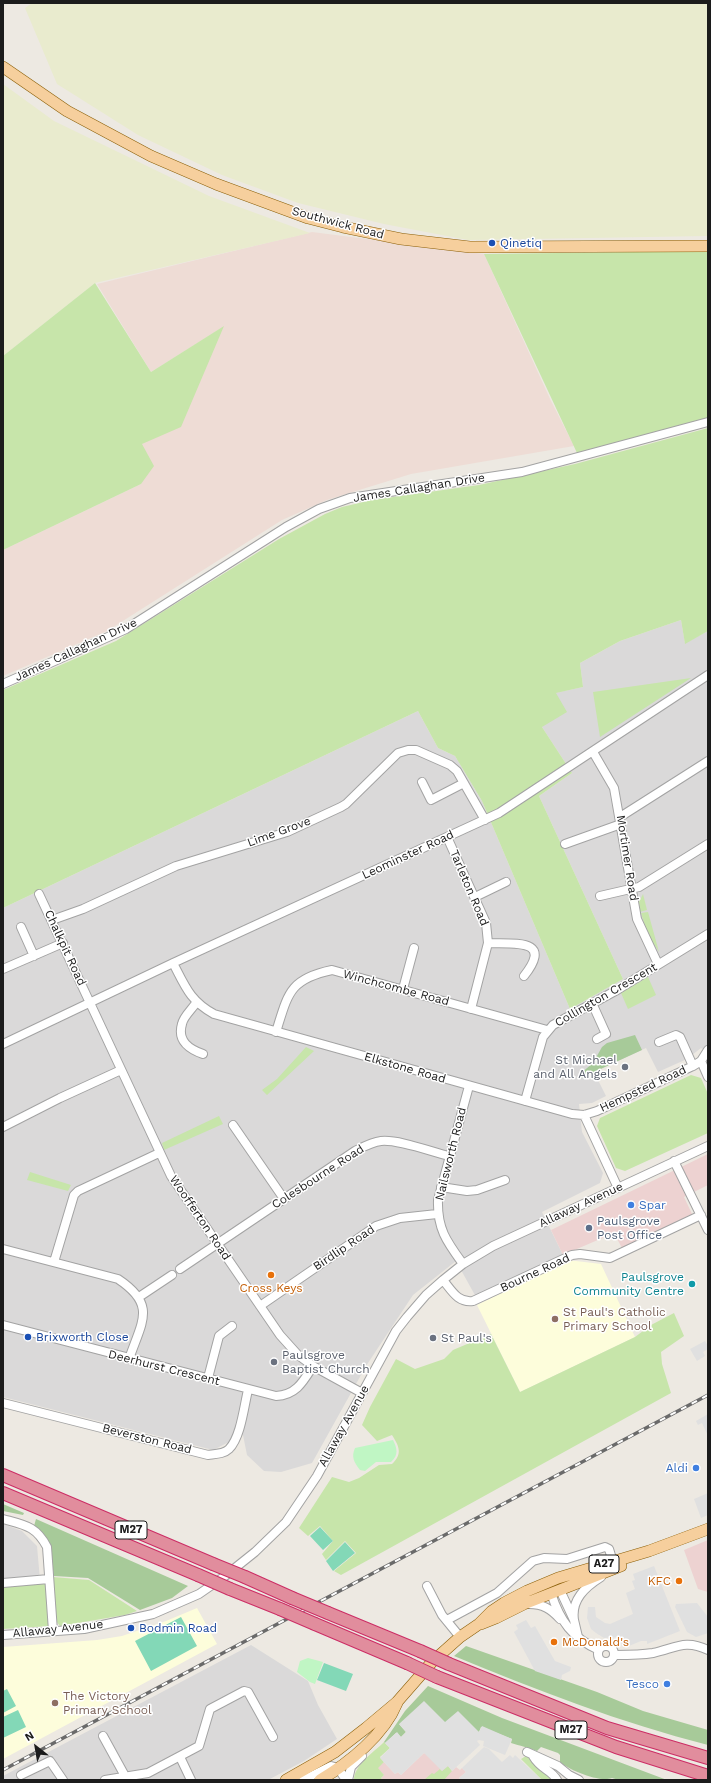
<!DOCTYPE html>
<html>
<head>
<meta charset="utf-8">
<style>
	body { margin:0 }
	#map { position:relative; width:711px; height:1783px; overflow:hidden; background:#ede9e2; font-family:"Work Sans",sans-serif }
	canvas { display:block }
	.frame { position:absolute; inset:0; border:4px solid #1c1c1c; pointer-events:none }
	.north { position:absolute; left:16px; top:1727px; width:40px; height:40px; -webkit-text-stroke:3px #fff; paint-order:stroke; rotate:329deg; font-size:11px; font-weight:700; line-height:16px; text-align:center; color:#1c1c1c }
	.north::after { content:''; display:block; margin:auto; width:14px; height:18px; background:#1c1c1c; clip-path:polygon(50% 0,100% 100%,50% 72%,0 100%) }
</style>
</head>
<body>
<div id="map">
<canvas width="711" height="1783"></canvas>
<div class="frame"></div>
<div class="north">N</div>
</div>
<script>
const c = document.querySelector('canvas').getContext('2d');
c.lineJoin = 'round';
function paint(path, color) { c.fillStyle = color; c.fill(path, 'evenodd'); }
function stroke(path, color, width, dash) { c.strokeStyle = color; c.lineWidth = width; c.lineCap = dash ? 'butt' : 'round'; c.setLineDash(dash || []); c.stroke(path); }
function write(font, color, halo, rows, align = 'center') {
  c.font = font + ' "Work Sans",sans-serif'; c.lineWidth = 3; c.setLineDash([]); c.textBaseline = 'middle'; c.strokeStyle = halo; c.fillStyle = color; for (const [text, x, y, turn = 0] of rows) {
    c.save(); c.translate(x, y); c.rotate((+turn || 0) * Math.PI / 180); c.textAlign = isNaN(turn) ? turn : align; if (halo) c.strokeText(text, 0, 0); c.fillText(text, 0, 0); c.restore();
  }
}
paint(new Path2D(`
	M681 620 685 643 708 631V1053L701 1048 687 1059 658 1072 646 1048 594 1072 606 1096 592 1103 579 1104 582 1132 603 1173 600 1183 542 1212 563 1255 476 1297 456 1261 413 1295 366 1366 312 1463 281 1472 264 1471 247 1455 243 1435 213 1450 3 1397V908L418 711 438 748 455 756 482 801 570 1009 623 979 539 796 572 773 542 727 555 693 583 687 580 663 620 641Z
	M3 1524 22 1531 37 1546 40 1580 3 1582Z
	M251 1645 308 1681 318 1705 337 1739 304 1761 268 1780H3V1776Z`), '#dad9d9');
paint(new Path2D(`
	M708 1154V1185L684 1197 693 1216 622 1248 614 1233 563 1255 551 1230Z
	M708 1540V1592L698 1589 684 1550Z
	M424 1753 448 1766 452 1771 456 1767 460 1770 462 1768 466 1772 459 1778 461 1780H384L381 1778 384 1775 377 1768 384 1762 395 1774 398 1772 401 1775Z`), '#edd2d1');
paint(new Path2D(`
	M568 1261H576L601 1264 635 1337 520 1392 477 1305Z
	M197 1608 217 1644 3 1759V1647L97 1640 122 1636 166 1621Z`), '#fdfddb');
paint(new Path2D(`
	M312 232 484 254 551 401 574 446 411 474 327 500 282 520 107 631 3 676V550L141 484 142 444 223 327 151 372 97 284Z`), '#eedcd5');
paint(new Path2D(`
	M32 3H708V236L468 240 384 224 298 203 222 175 138 135 57 84 25 8Z
	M3 84 54 121 209 196 310 233 95 283 3 356Z`), '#e9ebce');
paint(new Path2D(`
	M708 251V417L696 422 577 453 484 254Z
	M95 283 151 372 224 326 181 427 142 444 154 466 141 484 3 550V356Z
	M708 428V631L685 644 681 620 620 641 580 663 583 687 556 693 567 712 542 727 572 773 539 796 623 979 570 1009 482 801 455 756 438 748 418 711 3 908V690L116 641 279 539 325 514 342 507 372 500 479 485 575 464Z
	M691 678 600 737 593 692Z
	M643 894 647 910 640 912 639 902Z
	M648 912 659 952 647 933 641 913Z
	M648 977 656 995 628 1009 621 993Z
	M306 1047 314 1051 267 1095 262 1090 277 1079Z
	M691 1075 701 1078 708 1094V1133L625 1171 616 1168 597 1126 600 1118Z
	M219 1116 223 1124 164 1150 162 1143Z
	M30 1172 71 1185 68 1191 27 1180Z
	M674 1313 684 1336 661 1352 662 1364 671 1393 341 1575 334 1571 356 1553 345 1541 326 1560 322 1554 333 1541 320 1526 308 1536 299 1528 332 1477 349 1482 359 1478 379 1465 392 1464C403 1454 399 1446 392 1435L377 1441 362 1425 370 1407 396 1359 415 1369 444 1359 453 1350 491 1334 520 1392 635 1337 651 1325Z
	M53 1577 89 1580 137 1611 125 1615 60 1626 56 1621Z
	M46 1583 50 1626 3 1629V1586Z
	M384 1742 390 1748 380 1757 384 1762 378 1768 384 1775 381 1778 383 1780H354C354 1765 374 1752 384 1742Z
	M526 1756 529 1757 536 1766 555 1780H542L521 1759Z
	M448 1766 452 1771 444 1780H424L432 1773 434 1774 440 1769 442 1771Z`), '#c7e5aa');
paint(new Path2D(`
	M635 1035 642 1050 581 1078 580 1074 593 1063 602 1047 607 1043Z
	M3 1504 24 1513 23 1515 3 1511Z
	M36 1519 188 1586 172 1598 140 1610 88 1578 54 1576C51 1555 52 1540 34 1526Z
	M466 1646 597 1692 643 1711 708 1730V1745C621 1723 537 1690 454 1656Z
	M428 1686 502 1718 667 1780H619L612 1778C600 1783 569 1770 560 1762V1755L558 1753 541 1747 537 1751C528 1747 520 1746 511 1743L512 1739 481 1727 479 1732 445 1722 399 1724 406 1732 401 1737 396 1733 385 1743 384 1742 405 1711Z`), '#a7ca99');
paint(new Path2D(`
	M393 1440C397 1448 399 1455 391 1462H376L365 1471 360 1470C354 1462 351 1457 355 1448Z
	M308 1658 323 1662 315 1684 310 1682 297 1672 300 1661Z`), '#c0f6c4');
paint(new Path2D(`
	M320 1527 333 1541 323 1550 310 1536Z
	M345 1542 355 1553 333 1571 326 1561Z
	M181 1617 197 1646 151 1671 135 1641Z
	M324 1663 353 1674 346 1691 317 1680Z
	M7 1689 16 1706 3 1713V1691Z
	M18 1710 26 1727 3 1738V1717Z`), '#83d8b7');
paint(new Path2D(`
	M705 1341 708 1346V1349L703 1352 705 1356 697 1361 690 1349Z
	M708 1414V1436L702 1423 698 1425 696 1421Z
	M708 1493V1515L701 1518 694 1499Z
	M654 1566 680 1631 647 1644V1641H641L624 1648 619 1637 604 1638 596 1633 591 1629 587 1618 588 1607H595L596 1617 605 1623 610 1624 633 1614 626 1593 635 1589 632 1581 635 1580 633 1574Z
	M697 1603 708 1617V1633L696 1637 687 1632 675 1607 676 1604Z
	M526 1620 531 1628 535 1626 555 1661 571 1667 570 1671 562 1675 561 1680 535 1671 514 1632 518 1629 516 1625Z
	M424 1701 445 1722 458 1711 479 1732 482 1726 512 1739 505 1755 483 1746 484 1741 479 1740 477 1741 480 1745 452 1771 448 1766 442 1771 424 1753 401 1775 398 1772 395 1774 380 1758 390 1748 385 1743 397 1732 401 1737 406 1732 399 1724Z
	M484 1747 489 1749 502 1762 510 1755 513 1758 515 1755 542 1780H461L459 1778 466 1772 462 1768Z`), '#e0e0e0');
const minor = new Path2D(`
	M3 684 126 629 286 527 319 509 350 498 522 472 708 422
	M593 752 614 788 637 919 658 964
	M422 782 431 800 464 783
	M620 817 708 761
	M447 837 486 923 488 943 471 1009
	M565 844 621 824
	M39 894 171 1176 280 1335 298 1355 313 1366 362 1393
	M600 896 639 887 708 844
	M475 897 506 882
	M52 920 83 909 176 866 287 832 341 807 346 804 398 753 408 750H416L450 765 457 771 485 820
	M21 927 34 956
	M488 943C514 944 554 938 524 976
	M173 963C185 986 190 1001 214 1014L572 1114 584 1115 597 1111 693 1066 701 1061 708 1050
	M3 969 63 943
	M403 989 414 948
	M196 1003C192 1009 183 1017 182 1024 177 1041 189 1049 203 1054
	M592 1003 606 1034 597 1039
	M276 1032C288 994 289 979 332 970L547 1030
	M659 1042 676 1035 680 1037 693 1066
	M3 1044 173 963 499 813 708 675
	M701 1061 708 1077
	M525 1101 543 1037 553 1025 617 990 708 934
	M584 1115 618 1188
	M233 1125 284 1199
	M3 1127 60 1098 121 1070
	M674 1161 708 1230
	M441 1187 467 1191 477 1190 505 1180
	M3 1249 118 1279C157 1305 142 1321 129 1359
	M54 1262 74 1195 78 1191 159 1153
	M463 1264C447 1242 437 1229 438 1200L469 1086
	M180 1269 355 1151C363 1147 372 1142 381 1141 398 1139 432 1152 449 1156
	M443 1280C452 1291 458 1303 473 1301L572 1255 580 1254 610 1258 701 1215
	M139 1297 172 1275
	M260 1306 376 1226 400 1218 437 1214
	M3 1325 276 1396C296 1395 303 1382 313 1366
	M208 1378 219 1336 232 1326
	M3 1403 208 1455C215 1454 224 1454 229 1449 241 1437 244 1406 248 1390
	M3 1519C25 1525 36 1526 47 1547L53 1631
	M3 1583 49 1579
	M427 1586 442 1615 460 1637
	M560 1590 574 1620 578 1637
	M551 1593C560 1621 572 1638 599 1650
	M529 1604C543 1604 551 1609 560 1619
	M447 1620 497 1593 533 1561 544 1558 567 1559 605 1547 609 1549 613 1562 615 1564
	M574 1620C571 1600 585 1587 601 1577
	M3 1635 84 1629 153 1614 199 1594 225 1576 255 1552 286 1522 317 1476 396 1331 407 1317 426 1295 443 1280 463 1264 493 1246 708 1146
	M598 1654a8 8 0 1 1 16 0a8 8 0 1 1-16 0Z
	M615 1655C628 1655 641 1655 653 1653 676 1648 685 1639 708 1650
	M103 1736 125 1776
	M527 1752 558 1766 569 1775 579 1780
	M533 1756C541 1770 551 1769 557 1780
	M180 1757 191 1780
	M21 1775 50 1761 63 1780
	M105 1780 148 1773 199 1746 210 1709 244 1691 248 1692 273 1737
	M303 1780 331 1766 338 1768 346 1780
	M348 1780 351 1767 362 1756`);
const major = new Path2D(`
	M3 67 67 111 151 156 216 184 308 218 343 227 401 239 470 247 708 246
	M481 1624 496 1618 524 1604 621 1566
	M286 1780 335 1752 366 1728 397 1702 432 1662 460 1637 479 1624 492 1611 504 1603 527 1591 558 1578 649 1551 708 1529
	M320 1780C349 1763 384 1735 397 1703`);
const highway = new Path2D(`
	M3 1475 213 1564
	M3 1493 198 1575
	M245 1577 292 1598
	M230 1589 280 1609
	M328 1613 420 1651
	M315 1624 407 1663
	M449 1664 607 1728 708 1758
	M437 1677 616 1747 708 1776`);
stroke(minor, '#a3a3a3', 10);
stroke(major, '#8b5f08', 12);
stroke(highway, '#cc2d65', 14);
stroke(minor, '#fff', 8);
stroke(major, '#f6cf9d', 11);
stroke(highway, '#e18d9d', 12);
const rail = new Path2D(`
	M3 1770 708 1395`);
stroke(rail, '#6a6a6a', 3.5);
stroke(rail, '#fff', 2, [6]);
const highwayBridge = new Path2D(`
	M213 1564 245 1577
	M198 1575 230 1589
	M292 1598 328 1613
	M280 1609 315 1624
	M420 1651 449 1664
	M407 1663 437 1677`);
stroke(highwayBridge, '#cc2d65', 14, []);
stroke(highwayBridge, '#e18d9d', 12);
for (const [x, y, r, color] of [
	[492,243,4,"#1a4fb4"],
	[625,1067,4,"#6b7280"],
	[631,1205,4,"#3f7fe0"],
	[589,1228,4,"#5c6f8a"],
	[271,1275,4,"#e8710a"],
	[692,1284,4,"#0f9aa8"],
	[555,1319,4,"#8d6e63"],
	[28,1337,4,"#1a4fb4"],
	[433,1338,4,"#6b7280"],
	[274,1362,4,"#6b7280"],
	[696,1468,4,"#3f7fe0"],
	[679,1581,4,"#e8710a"],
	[131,1628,4,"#1a4fb4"],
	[554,1642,4,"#e8710a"],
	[667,1684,4,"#3f7fe0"],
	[55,1703,4,"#8d6e63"]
]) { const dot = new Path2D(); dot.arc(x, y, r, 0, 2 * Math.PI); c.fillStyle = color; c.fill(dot); stroke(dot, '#fff', 1.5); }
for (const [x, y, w] of [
	[131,1530,32],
	[604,1564,30],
	[571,1730,32]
]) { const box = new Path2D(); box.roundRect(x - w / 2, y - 9, w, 18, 3); c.fillStyle = '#fff'; c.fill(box); stroke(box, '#1c1c1c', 1); }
write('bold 11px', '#1c1c1c', null, [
	["M27",131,1530],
	["A27",604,1564],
	["M27",571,1730]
]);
write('12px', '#1c1c1c', '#fff', [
	["Southwick Road",338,223,15],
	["James Callaghan Drive",419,488,-9],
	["James Callaghan Drive",76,650,-25],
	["Lime Grove",279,832,-20],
	["Leominster Road",408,855,-25],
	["Mortimer Road",627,858,81],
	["Tarleton Road",469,888,67],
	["Chalkpit Road",65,948,65],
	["Winchcombe Road",396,988,15],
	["Collington Crescent",606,995,-30],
	["Elkstone Road",405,1068,16],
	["Hempsted Road",643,1089,-25],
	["Nailsworth Road",451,1154,-76],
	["Colesbourne Road",318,1177,-33],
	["Allaway Avenue",581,1205,-25],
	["Woofferton Road",200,1218,56],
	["Birdlip Road",344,1248,-34],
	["Bourne Road",535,1273,-25],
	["Deerhurst Crescent",164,1368,14],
	["Allaway Avenue",344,1426,-61],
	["Beverston Road",147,1439,14],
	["Allaway Avenue",58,1629,-6]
]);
write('12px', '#164399', '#fff', [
	["Qinetiq",500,243],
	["Brixworth Close",36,1337],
	["Bodmin Road",139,1628]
], 'left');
write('12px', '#5b616d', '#fff', [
	["St Michael",617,1060,"right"],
	["and All Angels",617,1074,"right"],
	["St Paul's",441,1338],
	["Paulsgrove",282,1355],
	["Baptist Church",282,1369]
], 'left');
write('12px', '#366cbe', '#fff', [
	["Spar",639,1205,"left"],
	["Aldi",688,1468],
	["Tesco",659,1684]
], 'right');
write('12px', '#4e5e75', '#fff', [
	["Paulsgrove",597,1221],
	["Post Office",597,1235]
], 'left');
write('12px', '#0d838f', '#fff', [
	["Paulsgrove",684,1277],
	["Community Centre",684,1291]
], 'right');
write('12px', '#c56008', '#fff', [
	["Cross Keys",271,1288],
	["KFC",671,1581,"right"],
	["McDonald's",562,1642,"left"]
]);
write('12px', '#785e54', '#fff', [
	["St Paul's Catholic",563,1312],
	["Primary School",563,1326],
	["The Victory",63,1696],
	["Primary School",63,1710]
], 'left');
</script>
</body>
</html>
